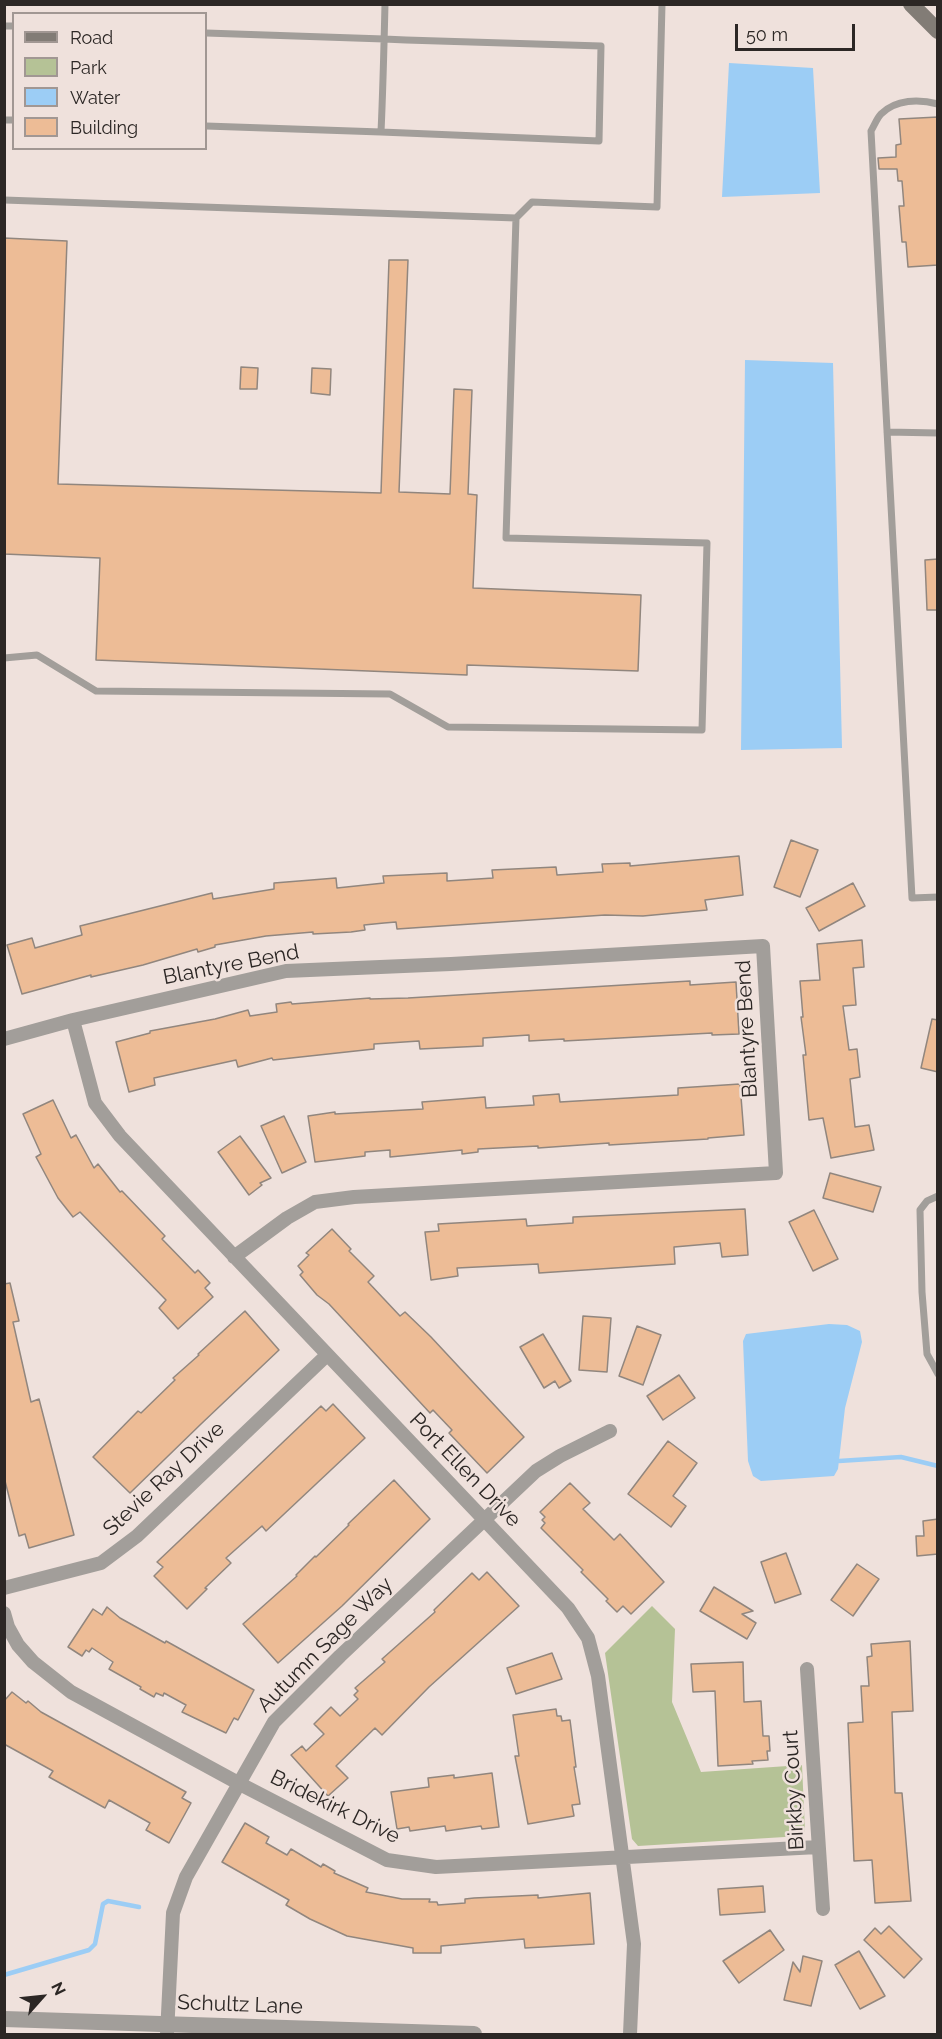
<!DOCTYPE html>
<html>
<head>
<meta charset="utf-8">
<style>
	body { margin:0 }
	#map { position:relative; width:942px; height:2039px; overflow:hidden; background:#efe1dc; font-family:Raleway,sans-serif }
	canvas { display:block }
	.frame { position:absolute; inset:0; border:6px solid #2c2725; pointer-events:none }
	.legend { position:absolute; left:12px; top:12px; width:195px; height:138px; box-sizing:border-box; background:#efe1dc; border:2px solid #a19793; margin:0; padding:8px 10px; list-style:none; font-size:18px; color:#2c2725 }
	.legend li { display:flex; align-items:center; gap:12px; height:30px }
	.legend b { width:30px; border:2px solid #a19793 }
	.north { position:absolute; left:12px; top:1967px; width:60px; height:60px; -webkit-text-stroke:4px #efe1dc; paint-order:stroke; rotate:63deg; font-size:16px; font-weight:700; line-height:24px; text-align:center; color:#2c2725 }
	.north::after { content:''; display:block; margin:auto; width:21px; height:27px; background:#2c2725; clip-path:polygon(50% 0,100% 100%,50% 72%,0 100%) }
	.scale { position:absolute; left:735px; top:24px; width:120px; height:27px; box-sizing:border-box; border:3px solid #2c2725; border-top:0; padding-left:8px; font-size:18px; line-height:21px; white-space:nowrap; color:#2c2725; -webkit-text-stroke:4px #efe1dc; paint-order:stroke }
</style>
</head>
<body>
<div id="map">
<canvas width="942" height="2039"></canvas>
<div class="frame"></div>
<ul class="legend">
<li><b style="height:8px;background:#827c76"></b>Road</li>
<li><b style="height:16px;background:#b5c296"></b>Park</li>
<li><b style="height:16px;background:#9ccdf5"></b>Water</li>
<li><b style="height:16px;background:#edbc96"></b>Building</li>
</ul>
<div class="north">N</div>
<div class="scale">50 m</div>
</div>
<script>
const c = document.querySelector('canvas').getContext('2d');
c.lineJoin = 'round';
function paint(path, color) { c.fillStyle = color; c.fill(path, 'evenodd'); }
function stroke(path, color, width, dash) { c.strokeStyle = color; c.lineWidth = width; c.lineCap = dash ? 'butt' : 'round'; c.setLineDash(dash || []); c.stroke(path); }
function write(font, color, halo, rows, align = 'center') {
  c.font = font + ' Raleway,sans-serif'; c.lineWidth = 5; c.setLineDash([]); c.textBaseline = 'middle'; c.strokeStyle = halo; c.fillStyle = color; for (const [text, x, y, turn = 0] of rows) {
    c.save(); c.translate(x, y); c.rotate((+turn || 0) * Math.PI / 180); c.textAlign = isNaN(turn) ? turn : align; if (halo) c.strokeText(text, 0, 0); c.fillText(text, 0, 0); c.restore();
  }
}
paint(new Path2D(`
	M652 1606 675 1629 672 1702 701 1772 802 1765 805 1831 801 1836 638 1846 632 1839 605 1653Z`), '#b5c296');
paint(new Path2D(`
	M729 63 813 68 820 193 722 197Z
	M745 360 833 363 842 748 741 750Z
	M829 1324 847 1325 860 1331 862 1342 845 1408 838 1469 834 1476 761 1481 753 1476 748 1461 743 1341 746 1334Z`), '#9ccdf5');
stroke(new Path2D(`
	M839 1461 901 1457 938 1466
	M4 1975 89 1950 95 1944 103 1904 108 1901 139 1907`), '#9ccdf5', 4.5);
const building = new Path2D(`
	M938 117V265L908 267 906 242H902L899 206H904L902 181H898L897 169H879L878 158 896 157V145L901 144 899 119Z
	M4 238 67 241 58 484 381 493 389 260H408L399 492 450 494 454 389 472 390 468 494 477 495 473 588 641 595 638 671 467 665V675L96 660 100 558 4 554Z
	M241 367 258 368 257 389H240Z
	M312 368 331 369 330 395 311 393Z
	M938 559V610H927L925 560Z
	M791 840 818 850 800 897 774 887Z
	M739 856 743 895 705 900 707 910 643 916 605 915 397 929 396 922 384 923 364 925 365 930 351 932 313 934V932L266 936 215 945V947L198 952 197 949 143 965 91 977V975L22 994 7 945 32 938 35 948 82 935 80 926 212 893 213 899 274 889V883L336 878 337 888 384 883 383 876 447 873V881L493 878 492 870 556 867 557 875 603 872 602 864 630 863V866Z
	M853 883 865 906 819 931 806 908Z
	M862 940 864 967 853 968 856 1005 843 1006 849 1050 857 1049 860 1077 850 1079 855 1127 869 1125 874 1150 831 1158 823 1118 809 1120 803 1055H806L801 1017H803L800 981 820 980 817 944Z
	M690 981V985L736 982 739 1034 712 1035V1033L564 1041V1039L529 1041V1035L483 1038V1046L420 1049 419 1041 374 1044V1049L273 1060 272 1058 238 1067 236 1060 154 1078 155 1085 129 1092 116 1042 150 1033V1031L215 1019 248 1010 250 1016 277 1012 276 1004 291 1002 292 1004 370 998V999L408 998Z
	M932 1019 938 1020V1072L921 1068Z
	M740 1084 744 1135 708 1138V1139L609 1145V1143L538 1148V1146L478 1149V1152L462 1154V1150L390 1157V1150L365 1152V1156L315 1162 308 1116 335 1112V1114L423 1109 422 1102 485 1097 486 1108 534 1105 533 1096 559 1094 560 1102 678 1095V1088Z
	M53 1100 71 1138 76 1135 94 1168 98 1164 120 1192 122 1191 165 1236 162 1239 195 1273 198 1270 210 1283 205 1288 213 1297 178 1329 159 1308 166 1300 80 1212 73 1217 58 1198 36 1157 41 1154 23 1114Z
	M284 1116 306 1162 282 1173 261 1126Z
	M240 1136 271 1178 260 1183 262 1185 249 1195 218 1152Z
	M830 1173 881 1187 873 1212 823 1198Z
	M745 1209 748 1255 722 1257 720 1243 674 1247 675 1264 539 1273 538 1264 457 1268 458 1276 431 1280 425 1232 439 1231 438 1224 526 1219 527 1226 573 1223V1217Z
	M814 1210 838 1259 813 1271 789 1222Z
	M332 1229 351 1249 349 1251 374 1276 368 1282 400 1316 405 1312 431 1337 524 1437 487 1473 449 1433 452 1430 433 1410 430 1413 329 1304 317 1295 300 1275 303 1272 298 1266 309 1255 306 1253Z
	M10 1283 19 1321 13 1322 31 1402 39 1399 74 1535 29 1548 25 1534 19 1536 4 1477V1284Z
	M245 1311 279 1350 201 1424 130 1493 93 1457 138 1411 141 1413 175 1380 173 1378 199 1355 198 1354Z
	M583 1316 611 1318 607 1372 579 1370Z
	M637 1326 661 1335 643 1385 619 1376Z
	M543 1334 571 1381 559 1388 555 1381 544 1388 520 1347Z
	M679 1375 695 1398 663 1420 647 1396Z
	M333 1404 365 1438 266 1531 262 1526 226 1558 231 1563 205 1588 207 1589 187 1609 154 1576 163 1567 157 1562 321 1406 326 1411Z
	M668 1441 697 1463 673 1496 686 1506 671 1527 628 1494Z
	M394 1480 430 1519 342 1606 278 1663 243 1624 297 1576 296 1575 315 1556 316 1557 349 1525 348 1524Z
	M570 1483 590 1503 583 1509 614 1540 620 1534 664 1582 631 1614 623 1606 617 1612 606 1601 608 1599 581 1572 583 1570 541 1528 545 1523 542 1520 545 1517 540 1512Z
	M938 1519V1554L917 1556 916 1536H924L923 1521Z
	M786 1553 801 1594 775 1603 761 1562Z
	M857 1564 879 1579 853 1616 831 1600Z
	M487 1572 519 1606 429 1687 382 1735 375 1728 336 1766 348 1778 328 1796 291 1755 302 1746 306 1751 324 1734 314 1724 331 1707 340 1716 358 1699 354 1695 358 1691 355 1688 385 1662 382 1659 435 1612 434 1610 472 1573 479 1580Z
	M714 1587 753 1611 742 1614 756 1623 747 1639 700 1611Z
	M107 1607 120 1618 165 1643 166 1641 254 1690 238 1720 234 1718 226 1733 182 1712 186 1705 164 1693 163 1696 156 1693 154 1697 140 1689 141 1687 109 1669 113 1662 92 1648 89 1652 86 1650 82 1656 68 1647 93 1609 102 1615Z
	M910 1641 913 1711 892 1712 895 1793H902L911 1901 875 1903 872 1860 854 1861 848 1723 863 1722 861 1686H869L867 1657 872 1656 871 1644Z
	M552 1653 562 1679 516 1694 507 1668Z
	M743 1662 744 1702 761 1701 763 1736H769L770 1751H767L768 1760 752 1761 753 1764 718 1766 715 1691 693 1692 691 1664Z
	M12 1692 26 1703 28 1701 41 1712 186 1792 182 1798 191 1803 169 1843 146 1830 150 1823 109 1800 105 1808 49 1777 53 1771 4 1744V1701Z
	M556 1709 557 1716H561L562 1721 570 1720 576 1767H574L580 1804 572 1805 574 1816 528 1824 515 1756H519L513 1715Z
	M492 1773 499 1827 482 1829 481 1826 446 1831 445 1826 410 1831 409 1827 397 1829 391 1792 429 1787 428 1778 454 1775V1778Z
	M245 1823 269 1837 266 1843 287 1855 291 1849 321 1867 323 1864 335 1871 334 1873 368 1888 366 1892 402 1899H430L429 1902H437L438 1905 465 1903V1899L474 1898 538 1895V1898L590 1893 594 1944 525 1948 524 1939 441 1946V1953H413V1948L347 1936 310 1919 286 1905 289 1900 222 1862Z
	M763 1886 765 1912 720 1915 718 1889Z
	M889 1926 922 1959 904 1978 864 1940 875 1928 881 1934Z
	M770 1930 784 1950 739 1983 723 1961Z
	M859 1951 885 1996 860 2009 835 1965Z
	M803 1956 822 1961 811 2006 784 2000 793 1962 800 1972Z`);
paint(building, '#edbc96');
stroke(building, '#91867e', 1.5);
stroke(new Path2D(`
	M4 26H14
	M206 33 384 39 406 40 601 46 599 141 381 132C383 89 384 47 385 4
	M938 104C919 99 896 99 881 114 877 118 874 126 871 131L912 898 938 897
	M4 120H14
	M206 126 381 132
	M4 200 516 218 532 202 657 207 662 4
	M887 432 938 433
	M4 658 37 655 96 691 390 694 448 727 702 730 707 543 506 538 516 218
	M938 1196 927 1201 920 1210 922 1292 927 1354 938 1374`), '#a29e9a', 7);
stroke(new Path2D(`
	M73 1020 95 1103 120 1136 568 1608 588 1638 598 1676 634 1944 630 2034
	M4 1039 73 1020 286 971 451 964 763 946 776 1173 354 1197 315 1202 287 1218 234 1257
	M4 1588 101 1563 137 1536 327 1355
	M4 1613 8 1627 18 1645 33 1662 71 1692 240 1784 387 1860 436 1867 818 1847
	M807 1669 823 1909
	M167 2034 173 1913 186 1877 274 1722 340 1656 536 1471 560 1456 610 1431`), '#a29e9a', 14);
stroke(new Path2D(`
	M4 2019 474 2034`), '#a29e9a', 16);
stroke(new Path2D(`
	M911 4 938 31`), '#827c76', 16);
write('21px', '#2c2725', '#efe1dc', [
	["Blantyre Bend",231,965,-11],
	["Blantyre Bend",747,1029,-93],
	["Port Ellen Drive",465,1470,46],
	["Stevie Ray Drive",164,1479,-43],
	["Autumn Sage Way",325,1645,-45],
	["Birkby Court",794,1790,-93],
	["Bridekirk Drive",335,1807,26],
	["Schultz Lane",240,2005,2]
]);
</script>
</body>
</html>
